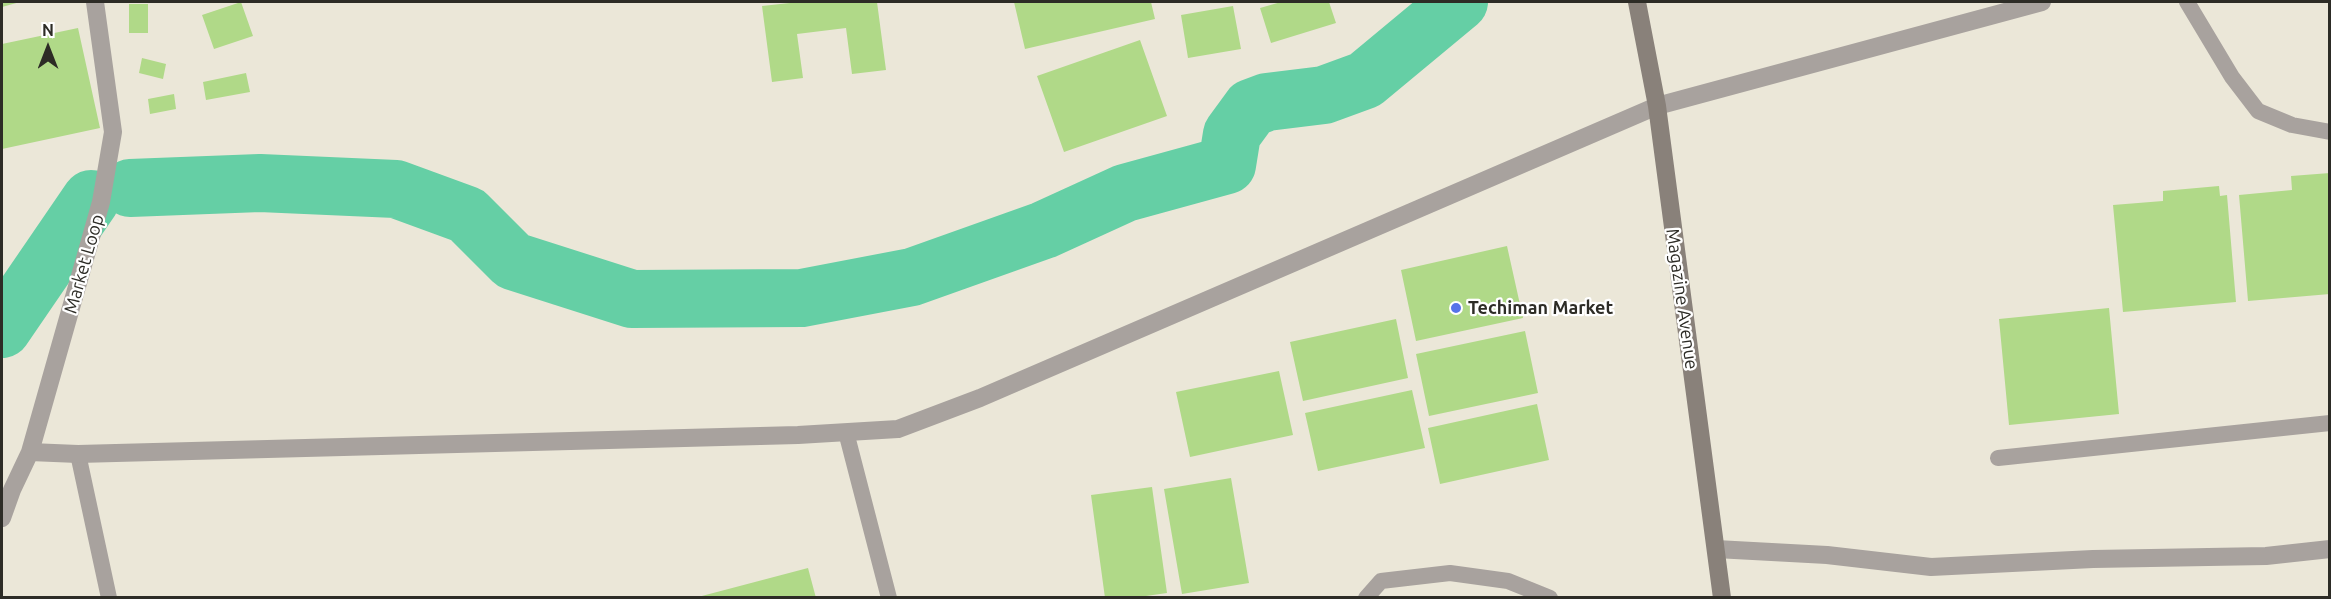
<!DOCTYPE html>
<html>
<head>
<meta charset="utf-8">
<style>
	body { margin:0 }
	#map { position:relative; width:2331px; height:599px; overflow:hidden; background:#ebe7d8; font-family:Ubuntu,sans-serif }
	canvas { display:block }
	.frame { position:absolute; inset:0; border:3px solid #2d2c26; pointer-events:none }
	.north { position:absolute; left:18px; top:18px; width:60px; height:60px; -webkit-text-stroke:4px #fff; paint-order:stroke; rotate:0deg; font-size:16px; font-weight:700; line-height:24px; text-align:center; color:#2d2c26 }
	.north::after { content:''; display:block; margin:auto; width:21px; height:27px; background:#2d2c26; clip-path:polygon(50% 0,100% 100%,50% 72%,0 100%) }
</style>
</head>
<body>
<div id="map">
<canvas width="2331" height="599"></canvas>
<div class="frame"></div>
<div class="north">N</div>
</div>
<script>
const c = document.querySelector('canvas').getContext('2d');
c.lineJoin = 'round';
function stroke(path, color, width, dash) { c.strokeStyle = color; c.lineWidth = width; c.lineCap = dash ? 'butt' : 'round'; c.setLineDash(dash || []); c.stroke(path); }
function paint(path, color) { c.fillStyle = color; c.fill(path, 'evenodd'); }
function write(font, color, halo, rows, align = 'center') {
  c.font = font + ' Ubuntu,sans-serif'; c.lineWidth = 4.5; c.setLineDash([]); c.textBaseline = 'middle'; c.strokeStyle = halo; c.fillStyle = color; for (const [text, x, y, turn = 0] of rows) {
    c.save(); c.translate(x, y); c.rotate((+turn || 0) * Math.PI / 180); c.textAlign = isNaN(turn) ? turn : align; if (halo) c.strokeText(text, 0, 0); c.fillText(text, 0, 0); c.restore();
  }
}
stroke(new Path2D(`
	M130 188 260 183 396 189 467 215 513 261 632 299 802 298 912 277 1044 230 1125 193 1227 165 1232 134 1251 108 1267 102 1324 95 1365 80 1459 2
	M2 329 91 199`), '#65cfa5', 58);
paint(new Path2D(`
	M2 2H20L2 7Z
	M241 2 253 36 214 49 202 15Z
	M799 2H877L886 70 852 74 846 28 797 34 803 78 772 82 762 6Z
	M1014 2H1151L1155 19 1025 49Z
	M1281 2H1329L1336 23 1271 43 1260 8Z
	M129 4H148V33H129Z
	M1233 6 1241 49 1188 58 1181 15Z
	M78 28 100 128 2 149V44Z
	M1140 40 1167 116 1064 152 1037 76Z
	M142 58 166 64 163 79 139 73Z
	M246 73 250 92 206 100 203 82Z
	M174 94 176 109 150 114 148 99Z
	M2330 173V294L2248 301 2239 195 2292 190 2291 176Z
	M2219 186 2220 196 2227 195 2236 302 2123 312 2113 205 2163 201V191Z
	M1507 246 1523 318 1416 341 1401 270Z
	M2109 308 2119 414 2009 425 1999 319Z
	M1396 319 1408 378 1303 401 1290 342Z
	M1525 331 1538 393 1429 416 1416 354Z
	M1279 371 1293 435 1190 457 1176 392Z
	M1412 390 1425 448 1318 471 1305 413Z
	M1537 404 1549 460 1440 484 1428 428Z
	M1231 478 1249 583 1182 594 1164 489Z
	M1152 487 1167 593 1132 598H1105L1091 495Z
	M808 568 816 598H698V597Z`), '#b0d988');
stroke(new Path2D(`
	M2187 2 2232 77 2258 111 2292 125 2330 132
	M846 432 889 598
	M78 454 109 598
	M1998 458 2330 423
	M1366 598 1381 581 1450 573 1508 581 1550 598`), '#a8a29e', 16);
stroke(new Path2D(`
	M30 452 78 454 798 435 898 429 980 398 1657 106 2042 2
	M2 518 12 490 30 452 101 202 113 132 95 2
	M1716 549 1827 555 1931 567 2093 559 2266 556 2330 549`), '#a8a29e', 18);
stroke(new Path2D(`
	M1637 2 1657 106 1722 598`), '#89817a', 18);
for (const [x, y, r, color] of [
	[1456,308,6,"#5673e9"]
]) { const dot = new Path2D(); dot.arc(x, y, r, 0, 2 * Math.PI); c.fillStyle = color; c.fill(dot); stroke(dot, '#fff', 2); }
write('18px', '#2d2c26', '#fff', [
	["Market Loop",84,264,-74],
	["Magazine Avenue",1682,299,82]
]);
write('bold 18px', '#2d2c26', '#fff', [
	["Techiman Market",1468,308]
], 'left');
</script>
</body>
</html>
